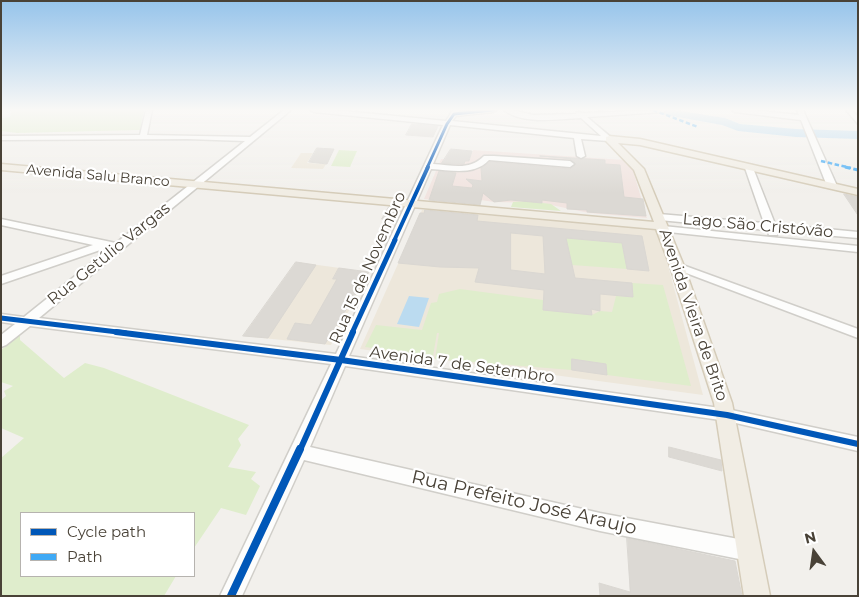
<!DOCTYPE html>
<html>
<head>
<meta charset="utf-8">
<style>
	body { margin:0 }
	#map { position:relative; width:859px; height:597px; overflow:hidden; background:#f2f0ec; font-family:Montserrat,sans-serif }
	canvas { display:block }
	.frame { position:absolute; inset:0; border:2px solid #494237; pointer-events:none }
	.legend { position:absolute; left:20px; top:512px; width:175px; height:65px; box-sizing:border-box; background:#fff; border:1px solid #b6b3af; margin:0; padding:6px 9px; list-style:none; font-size:15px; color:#494237 }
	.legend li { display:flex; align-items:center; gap:10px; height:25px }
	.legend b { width:25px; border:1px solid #b6b3af }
	.north { position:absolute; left:789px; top:527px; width:50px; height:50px; -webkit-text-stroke:4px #fff; paint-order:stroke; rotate:346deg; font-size:14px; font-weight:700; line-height:20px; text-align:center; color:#494237 }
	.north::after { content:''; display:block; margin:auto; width:18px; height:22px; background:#494237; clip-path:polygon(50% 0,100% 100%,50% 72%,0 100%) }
</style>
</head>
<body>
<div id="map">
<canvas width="859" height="597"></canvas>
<div class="frame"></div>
<ul class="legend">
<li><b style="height:6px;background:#0057b8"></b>Cycle path</li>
<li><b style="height:6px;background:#3fa9f5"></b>Path</li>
</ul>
<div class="north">N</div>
</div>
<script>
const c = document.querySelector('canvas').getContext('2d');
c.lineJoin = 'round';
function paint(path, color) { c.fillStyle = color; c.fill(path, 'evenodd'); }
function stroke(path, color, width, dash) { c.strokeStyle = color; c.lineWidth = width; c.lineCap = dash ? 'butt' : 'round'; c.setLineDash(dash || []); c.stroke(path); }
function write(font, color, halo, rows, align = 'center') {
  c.font = font + ' Montserrat,sans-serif'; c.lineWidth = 4.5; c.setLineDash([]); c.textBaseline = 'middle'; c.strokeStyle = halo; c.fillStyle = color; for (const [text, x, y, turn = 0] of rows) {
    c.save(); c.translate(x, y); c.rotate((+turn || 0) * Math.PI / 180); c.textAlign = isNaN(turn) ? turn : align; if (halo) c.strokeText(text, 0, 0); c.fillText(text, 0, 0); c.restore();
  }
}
paint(new Path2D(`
	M301 153H313L307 163 326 164 323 169 291 168Z
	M422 210 658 229 703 395 360 349Z
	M296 262 369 272 331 345 243 336Z`), '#ede7db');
paint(new Path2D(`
	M473 150 625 160 632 167 647 218 589 213 542 203 494 202 481 200 457 202 424 199 441 159 469 161Z`), '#f1e4e0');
paint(new Path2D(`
	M11 110H144L140 130 17 133 1 131V118L10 117Z
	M339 150 357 151 350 167 331 166Z
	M526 201 551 204 561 211 511 207 513 202Z
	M566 238 622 243 627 269 572 265Z
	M632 283 663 285 691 386 607 375 606 364 573 359 572 370 435 359 439 333H437L433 356 365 347 376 325 422 330 431 303 437 302 439 294 460 289 543 300V310L592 315 600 311 612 312 616 296 633 297Z
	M20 335V340L64 378 85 363 104 368 249 425 238 439 241 445 228 467 256 472 251 479 260 486 246 515 221 508 194 548V513H21V576H176L164 596H1V458L24 438 1 428V400L6 396 4 391 13 386 1 382V350Z`), '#dfedcc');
paint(new Path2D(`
	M409 296 429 298 419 327 397 324Z`), '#bbdbf0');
paint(new Path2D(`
	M649 110H674L725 118 740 124 796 129 858 131V139L796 137 738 131 722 125 655 113Z`), '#bbdbf0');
const building = new Path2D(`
	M412 124 426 125 438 126 433 137 406 135Z
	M317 148 334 149 327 164 309 162Z
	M451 149 472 151 469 161H465L464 164H460L442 163Z
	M540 156 605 160V164L620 165 624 197 643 199 646 216 587 212V210L567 209V203L542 200V203L511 200 494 202 483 193 480 205 429 200 439 171 456 173 452 186 472 188 473 185 466 179 482 181 481 168 490 162 570 169 576 164 570 159Z
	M844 194 858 197V215Z
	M389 207 402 208 396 220 382 219Z
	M425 210 478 215 477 221 642 236 649 271 627 269 622 243 566 238 575 278 632 283 633 297 600 294V311L591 309 592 315 543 310 544 290 475 282 479 268 440 267 398 263 420 213H424ZM511 233 543 236 545 274 511 270Z
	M296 262 316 265 268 338 243 336Z
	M339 268 369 272 325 344 287 339 295 323 311 325 337 279H333Z
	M572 359 606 364 607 375 572 370Z
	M669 447 721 460 722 471 669 457Z
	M627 538 735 561 742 596H600L599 583 630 592Z`);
paint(building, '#dcd9d4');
stroke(building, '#dad7d2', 1);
const minor = new Path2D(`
	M146 110H152L147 135 250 137 284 110H291L39 318 336 354 443 125 314 112 311 110H333L446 121 453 110H459L458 112 496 110 493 112 456 116 452 121 601 136 581 118C558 119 523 125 504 110H512L533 115 576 114 577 112 583 113 666 110 663 112 587 117 613 139 609 141 581 139 585 156 581 158 577 156 574 138 450 125 433 164C453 165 469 171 484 156H494L570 161 574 164 570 167 489 160C474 176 451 170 431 169L349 356 727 409 858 437V451L727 421 345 366 310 447 600 513 749 541 756 544 759 551 756 558 749 561 600 531 304 460 242 596H220L331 364 30 326 6 345 1 347V335L15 324 1 322V314L24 317 110 248H106L1 284V276L93 245 1 225V219L116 243 245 141 187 139 1 140V136L140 135Z
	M732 110H751L799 115 797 110H803L837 186 835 188H829L827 186 801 120 735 112Z
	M846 110H852L858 117V124Z
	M749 165 753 168 775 224 858 232V238L777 231V235H769L767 230 659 220 654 217 659 214 764 223 745 168Z
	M663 226 858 246V252L659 231 658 229Z
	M677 263 858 329V338L673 268 671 266 673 264Z`);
const major = new Path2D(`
	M609 136 640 139 858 189V195L640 145 618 143 644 169 684 266 732 403 770 596H744L714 403 670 266 656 229 1 170V164L654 222 634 170 606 141V137Z`);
stroke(minor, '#d0cec9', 3);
stroke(major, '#d5ccb9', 3);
paint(minor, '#fdfdfc');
paint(major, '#f1ede4');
stroke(new Path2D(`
	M653 110 698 127
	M821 161 851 168`), '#3fa9f5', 2.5, [4.5, 2.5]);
stroke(new Path2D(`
	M845 167 858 170`), '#3fa9f5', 3, [5.5, 3]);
stroke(new Path2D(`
	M427 168 447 124 454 114 493 110`), '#0057b8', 3);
stroke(new Path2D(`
	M394 241 428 167`), '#0057b8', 4);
stroke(new Path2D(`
	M1 318 126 333
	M352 333 395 240`), '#0057b8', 5);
stroke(new Path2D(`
	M116 332 341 360 727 415 858 444
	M300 450 353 332`), '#0057b8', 6);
stroke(new Path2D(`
	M231 596 300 449`), '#0057b8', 8);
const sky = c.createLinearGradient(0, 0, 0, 193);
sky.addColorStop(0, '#96c4eb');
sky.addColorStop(0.57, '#f9f8f6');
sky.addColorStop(1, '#f9f8f600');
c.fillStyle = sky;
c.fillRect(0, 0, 859, 193);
write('14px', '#494237', '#fff', [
	["Avenida Salu Branco",98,176,5]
]);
write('16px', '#494237', '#fff', [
	["Lago São Cristóvão",758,226,5],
	["Rua Getúlio Vargas",109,254,-39],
	["Rua 15 de Novembro",368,268,-66],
	["Avenida Vieira de Brito",693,315,71],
	["Avenida 7 de Setembro",462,365,8]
]);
write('19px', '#494237', '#fff', [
	["Rua Prefeito José Araujo",524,503,13]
]);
</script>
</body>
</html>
